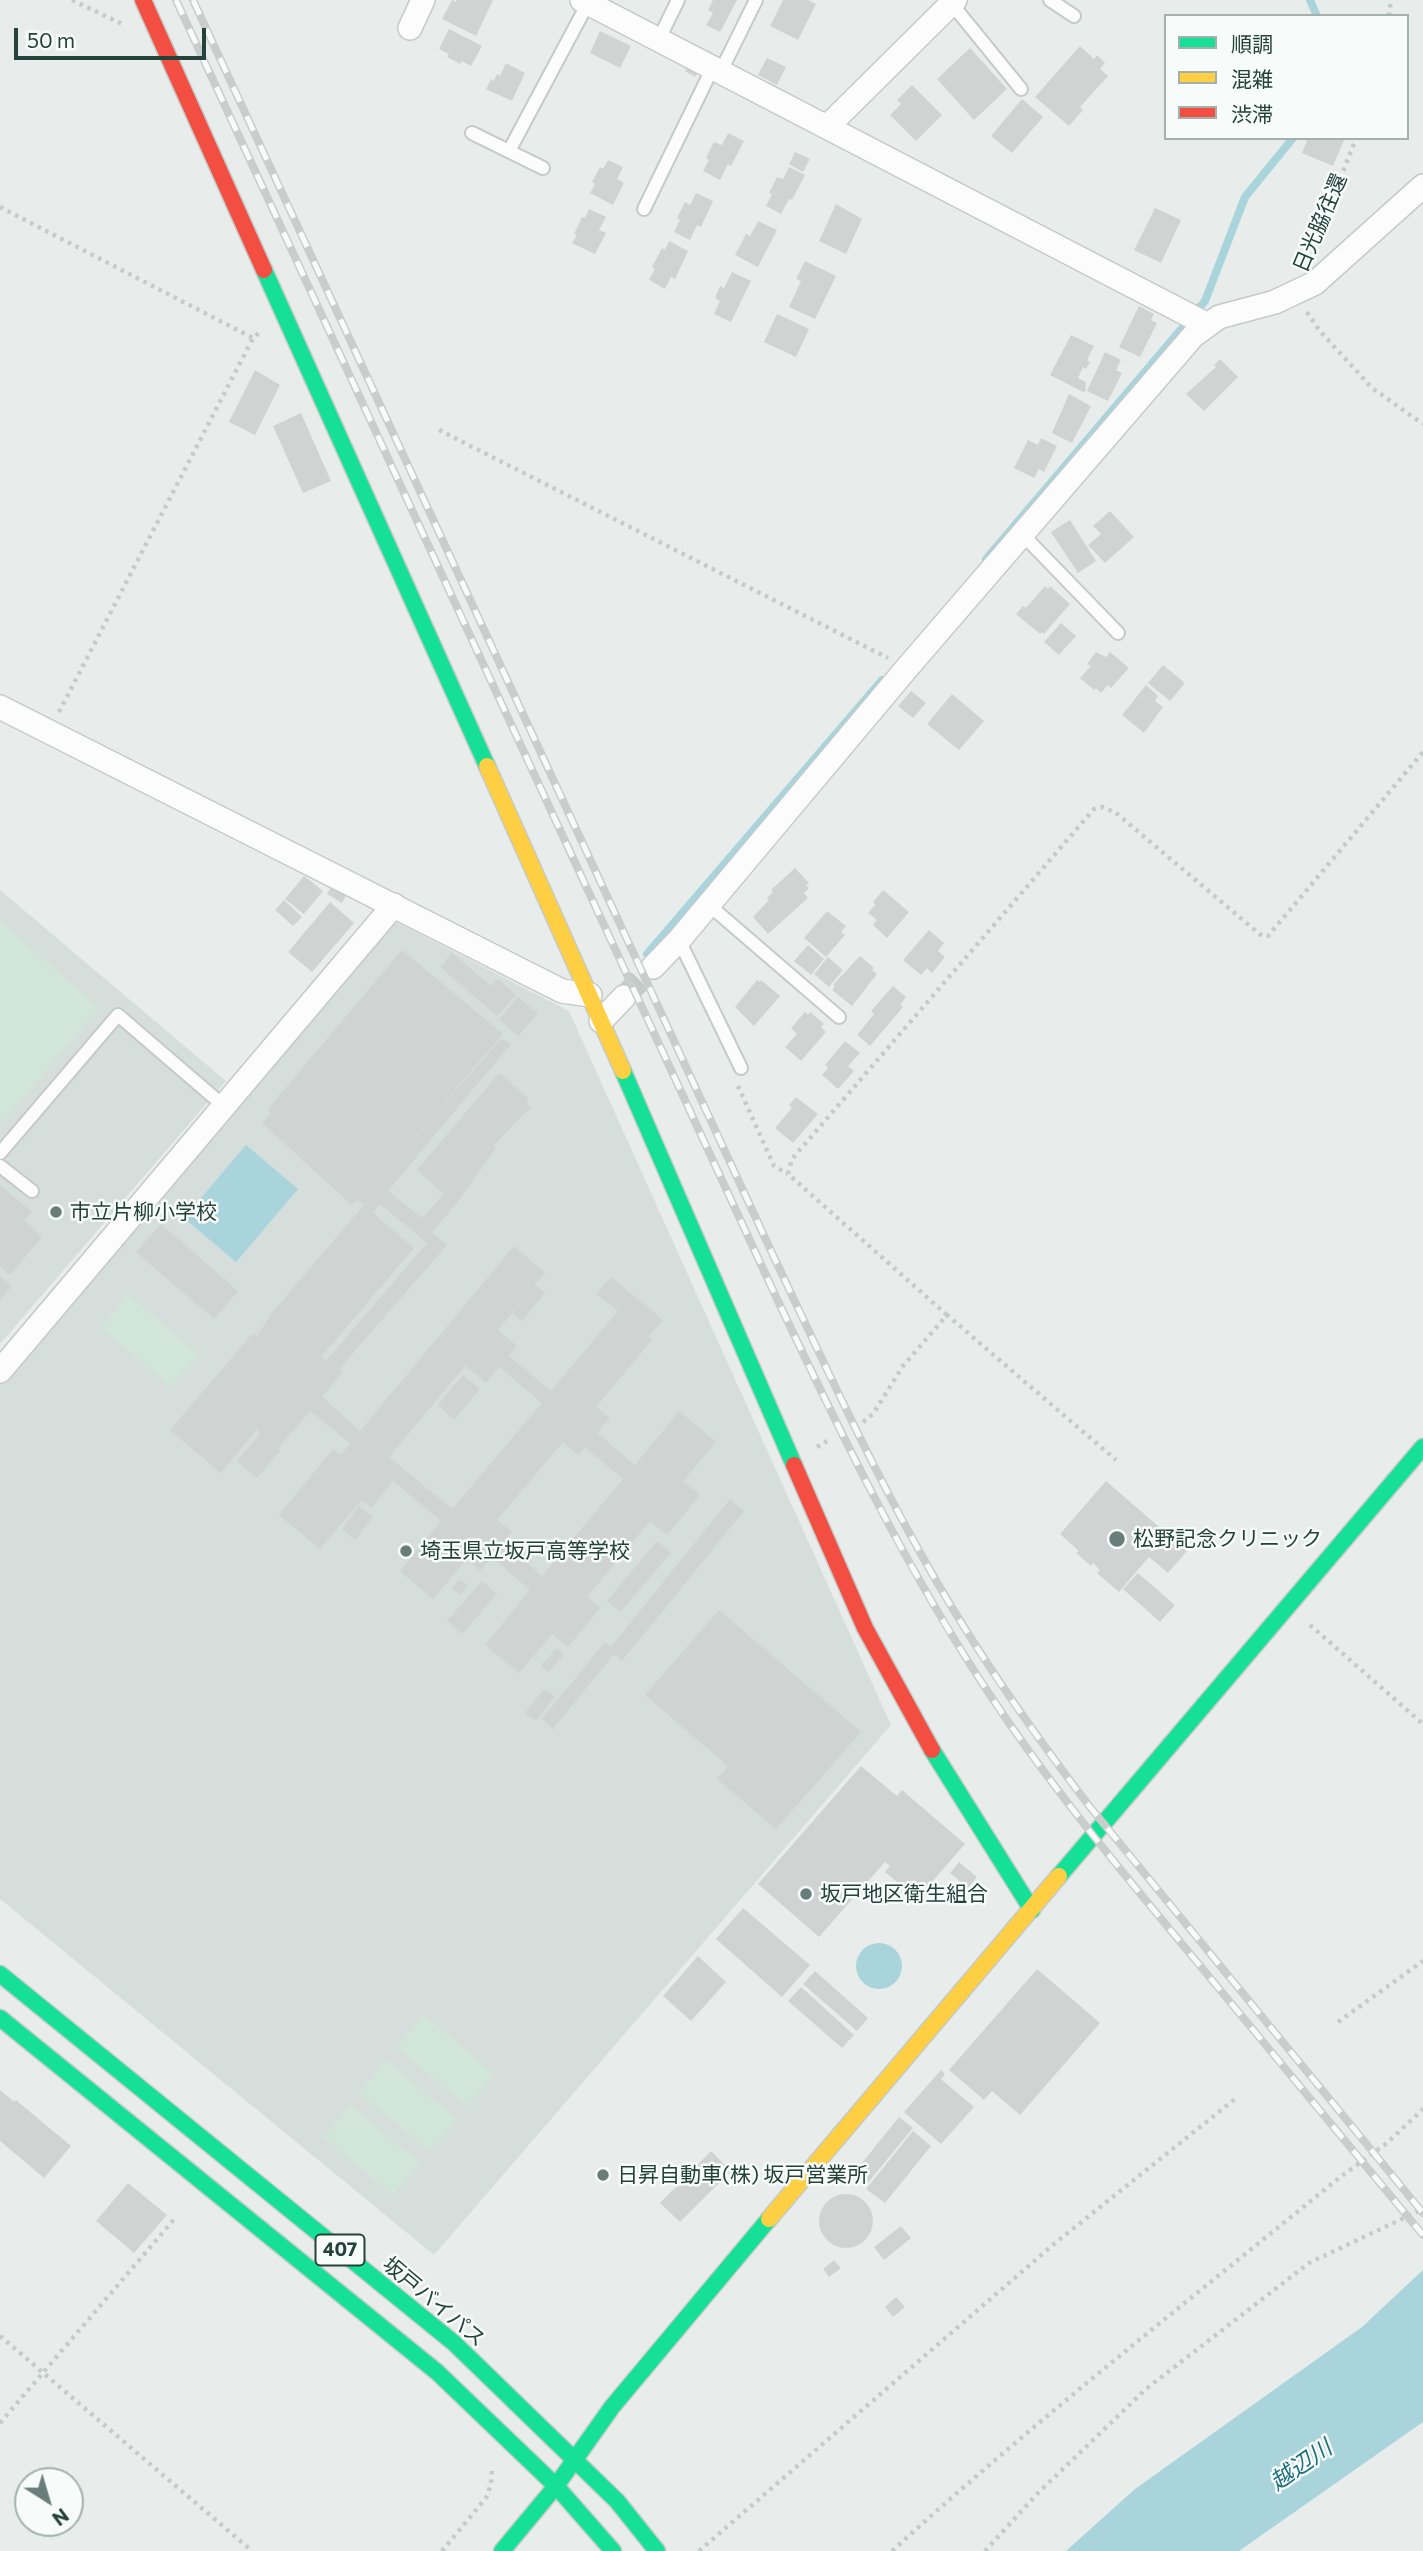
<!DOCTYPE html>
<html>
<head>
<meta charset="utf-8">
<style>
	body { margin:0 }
	#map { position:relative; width:1423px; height:2551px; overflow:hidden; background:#e8edeb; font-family:Commissioner,"Noto Sans JP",sans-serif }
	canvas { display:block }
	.legend { position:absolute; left:1164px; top:14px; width:245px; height:126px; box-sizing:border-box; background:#f7fbf9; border:2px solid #a3b1ad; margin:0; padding:9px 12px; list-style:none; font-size:21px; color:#24423a }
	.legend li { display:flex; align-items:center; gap:14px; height:35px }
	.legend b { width:35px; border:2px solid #a3b1ad }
	.north { position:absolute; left:14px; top:2467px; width:70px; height:70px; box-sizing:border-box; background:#f7fbf9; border:2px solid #a3b1ad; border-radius:50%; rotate:143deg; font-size:19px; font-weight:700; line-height:28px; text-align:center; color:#24423a }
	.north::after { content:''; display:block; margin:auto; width:24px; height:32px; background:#697e78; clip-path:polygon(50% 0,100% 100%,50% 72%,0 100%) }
	.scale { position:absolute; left:14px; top:28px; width:192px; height:32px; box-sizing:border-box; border:4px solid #24423a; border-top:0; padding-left:9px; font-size:21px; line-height:24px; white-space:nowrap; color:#24423a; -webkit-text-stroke:5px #f7fbf9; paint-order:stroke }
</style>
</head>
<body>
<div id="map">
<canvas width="1423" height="2551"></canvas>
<ul class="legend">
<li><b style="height:9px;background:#16e098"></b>順調</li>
<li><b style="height:9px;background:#ffcf43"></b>混雑</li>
<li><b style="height:9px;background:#f24e42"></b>渋滞</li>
</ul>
<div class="north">N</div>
<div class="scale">50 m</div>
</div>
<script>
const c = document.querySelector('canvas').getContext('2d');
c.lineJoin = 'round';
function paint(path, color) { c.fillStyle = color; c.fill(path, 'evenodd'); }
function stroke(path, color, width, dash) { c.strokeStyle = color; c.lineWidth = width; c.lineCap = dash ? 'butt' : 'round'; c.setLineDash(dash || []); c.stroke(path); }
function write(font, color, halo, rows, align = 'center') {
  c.font = font + ' Commissioner,"Noto Sans JP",sans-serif'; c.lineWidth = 5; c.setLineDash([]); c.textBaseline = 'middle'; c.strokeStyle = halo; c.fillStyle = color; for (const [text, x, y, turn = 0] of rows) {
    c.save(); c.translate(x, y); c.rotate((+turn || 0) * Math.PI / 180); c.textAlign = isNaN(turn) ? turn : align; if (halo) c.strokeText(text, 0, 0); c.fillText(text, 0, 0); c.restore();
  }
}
paint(new Path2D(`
	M0 890 226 1081 0 1344Z
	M394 921 569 1011 891 1725 434 2255 0 1899V1376Z`), '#d6dedb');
paint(new Path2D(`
	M0 921 99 1008 0 1125Z
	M128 1295 198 1354 171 1386 101 1328Z
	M424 2015 494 2074 467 2106 397 2048Z
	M386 2060 457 2119 430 2151 359 2093Z
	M350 2105 420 2163 393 2195 323 2137Z`), '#d1e6d8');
paint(new Path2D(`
	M246 1145 298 1189 236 1262 184 1218Z
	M856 1966a23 23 0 1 1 46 0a23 23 0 1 1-46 0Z
	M1423 2270V2422L1239 2551H1066L1135 2489 1362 2327Z`), '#a9d4db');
stroke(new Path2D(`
	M1310 0 1317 16
	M986 559 1205 301 1245 197 1293 138
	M647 954 882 680`), '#a9d4db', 8);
paint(new Path2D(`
	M452 0 456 2V0H493L476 36 442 19Z
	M713 0H737L720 32 706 25 713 13 708 10Z
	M783 0H808L816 4 798 40 770 26Z
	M449 29 482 46 471 66 462 61 460 64 447 57 449 54 439 49Z
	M600 31 631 46 620 68 590 53Z
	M1080 46 1094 59 1097 55 1105 63 1100 69 1108 76 1080 107 1083 110 1069 126 1035 97Z
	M970 48 1007 89 974 120 937 79Z
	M767 58 786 67 777 85 758 75Z
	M506 63 525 73 512 101 486 89 491 79 494 81 497 74 500 76Z
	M688 65 698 71 695 77 685 71Z
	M912 85 942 115 916 141 890 115 901 104 897 100Z
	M1022 99 1043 117 1012 153 991 136Z
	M728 133 744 141 731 166 728 164 720 180 703 171 709 160 706 158 714 142 722 145Z
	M1308 138H1345L1333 166 1302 153Z
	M795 152 810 159 803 172 789 164Z
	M608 160 623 167 617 179 624 183 613 205 590 193 595 184 592 182 600 167 603 169Z
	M789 167 805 175 792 200 789 199 781 214 766 206 772 194 769 193 777 177 783 179Z
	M696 193 713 201 701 227 697 225 690 240 674 232 680 220 677 218 685 202 690 205Z
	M836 204 862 219 846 254 819 241Z
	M1155 208 1181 220 1161 263 1134 250Z
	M589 209 606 217 599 230 606 233 595 254 572 243 577 235 574 234 582 217 585 218Z
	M758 221 777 230 758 267 735 255 746 234 750 236Z
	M669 241 688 251 675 279 671 277 665 289 649 280 655 269 652 267 662 248 665 250Z
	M805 261 836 276 815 319 789 307 801 281 796 279Z
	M732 272 751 281 731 322 714 314 720 301 715 298 720 286 724 288Z
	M1139 306 1154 314 1151 320 1157 323 1140 357 1119 347Z
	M777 314 809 329 796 357 764 342Z
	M1071 335 1094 346 1087 360 1090 362 1086 369 1083 367 1078 378 1086 382 1085 393 1050 375Z
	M1105 352 1121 360 1116 370 1122 373 1108 401 1087 391Z
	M1220 359 1238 377 1204 411 1186 394 1216 367 1214 365Z
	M255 370 280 385 255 435 229 422Z
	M1069 394 1091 406 1072 443 1052 433Z
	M301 413 331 481 303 493 273 426Z
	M1041 438 1057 446 1044 472 1039 469 1034 478 1014 468 1028 440 1038 445Z
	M1110 511 1134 537 1105 563 1088 545 1101 534 1093 526Z
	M1070 520 1096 561 1078 573 1051 532Z
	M1045 586 1048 589 1050 586 1070 604 1044 634 1042 632 1040 634 1016 614 1023 606 1026 608Z
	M1061 623 1076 636 1059 655 1044 642Z
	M1096 652 1106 657 1110 652 1129 668 1111 688 1108 685 1101 693 1096 688 1094 690 1080 678 1091 666 1087 664Z
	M1163 665 1185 683 1170 701 1148 683Z
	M1146 685 1158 696 1155 701 1163 707 1144 733 1122 715Z
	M911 691 926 703 913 718 898 706Z
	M952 694 984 721 959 750 927 724Z
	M795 868 809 883 806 885 809 888 804 893 808 898 768 934 753 917 769 900 767 898 773 892 771 890Z
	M304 876 323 891 304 914 285 899Z
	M331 886 346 895 342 903 327 894Z
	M883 890 909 912 887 938 873 925 877 920 868 913 875 905 873 902Z
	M284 900 302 917 293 926 275 910Z
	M330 902 354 923 312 972 288 952Z
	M827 911 846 926 841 932 845 935 826 957 804 938Z
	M929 930 944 943 938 951 945 957 932 973 927 968 921 975 903 960Z
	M808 945 824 959 811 975 794 961Z
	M402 950 503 1034 401 1152 501 1039 511 1044 388 1191 422 1218 444 1194 417 1170 499 1073 529 1099 526 1102 531 1107 493 1146 496 1148 456 1204 432 1232 447 1245 339 1369 343 1372 322 1397 360 1431 514 1246 545 1273 535 1285 545 1293 522 1321 513 1314 523 1300 498 1330 517 1346 509 1356 551 1391 618 1311 596 1294 611 1277 663 1320 648 1337 652 1340 596 1407 610 1418 597 1433 635 1465 679 1411 716 1442 683 1481 700 1495 667 1535 650 1521 587 1597 600 1608 568 1647 552 1634 519 1673 485 1645 530 1590 492 1557 480 1571 467 1559 433 1599 400 1571 441 1521 393 1481 371 1508 362 1500 320 1549 279 1515 333 1449 341 1455 350 1443 310 1411 278 1448 280 1451 257 1478 237 1461 260 1434 257 1429 221 1473 170 1430 253 1333 257 1336 271 1314 364 1205 357 1200 352 1205 262 1123 271 1113 267 1110ZM380 1204 427 1243 326 1361 321 1357 414 1248 373 1213ZM465 1366 486 1383 499 1367 542 1403 452 1509 389 1457ZM563 1442 578 1455 585 1447 623 1479 542 1576 504 1542 512 1532 497 1520Z
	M452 953 491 986 498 979 516 995 497 1016 440 967Z
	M860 956 874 968 872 970 877 974 852 1006 832 990 835 987 833 985Z
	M828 957 843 970 829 987 814 974Z
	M757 980 760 982 761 980 780 996 754 1026 735 1007Z
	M893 986 906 997 900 1005 903 1007 870 1046 857 1035 874 1014 871 1011Z
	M518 997 538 1014 518 1036 499 1019Z
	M805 1012 808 1015 810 1012 824 1024 821 1027 826 1032 801 1061 785 1047 797 1034 791 1028Z
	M845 1041 860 1053 848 1066 854 1071 838 1089 822 1075 828 1068 825 1065Z
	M796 1097 818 1114 793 1143 775 1128 792 1108 789 1105Z
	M0 1185 32 1212 24 1221 42 1237 10 1275 0 1266Z
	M161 1224 238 1291 214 1319 136 1252Z
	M0 1276 12 1286 0 1300Z
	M463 1375 480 1389 454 1420 438 1405Z
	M1106 1481 1187 1551 1168 1573 1149 1557 1119 1592 1097 1573 1100 1570 1093 1563 1091 1566 1076 1553 1079 1551 1060 1534Z
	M730 1499 744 1511 622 1661 614 1654 553 1729 542 1719 605 1642 611 1647Z
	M359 1506 373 1517 355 1540 342 1529Z
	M657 1541 671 1553 620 1612 607 1601Z
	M1138 1573 1175 1605 1160 1622 1123 1589Z
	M460 1579 468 1586 460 1595 452 1588Z
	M482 1581 497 1594 462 1634 447 1621Z
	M719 1610 861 1732 776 1829 717 1779 728 1766 645 1695Z
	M557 1648 564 1655 548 1672 541 1666Z
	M544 1689 555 1696 536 1721 525 1713Z
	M861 1766 897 1796 902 1790 965 1844 917 1899 885 1872 890 1866 885 1862 819 1937 758 1884Z
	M959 1862 977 1877 968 1888 950 1873Z
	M743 1908 810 1965 782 1997 716 1939Z
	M698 1956 726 1982 691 2021 663 1996Z
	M1037 1969 1100 2023 1020 2115 992 2091 984 2100 949 2070Z
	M815 1971 868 2018 857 2031 803 1984Z
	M801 1987 854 2035 842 2048 788 2001Z
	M941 2070 945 2074 941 2079 974 2107 941 2144 904 2112Z
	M0 2090 14 2102 16 2100 71 2146 44 2178 0 2141Z
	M899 2117 913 2128 866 2185 853 2174Z
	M913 2131 931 2146 885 2203 866 2189Z
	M711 2151 731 2171 680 2222 660 2203Z
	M128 2183 167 2215 134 2253 96 2221Z
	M819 2221a27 27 0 1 1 54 0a27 27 0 1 1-54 0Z
	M901 2226 911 2238 884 2260 874 2247Z
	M834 2260 841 2268 829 2277 823 2269Z
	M896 2297 905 2307 893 2317 885 2307Z`), '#cfd4d2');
stroke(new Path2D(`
	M624 997 653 967`), '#c1cbc8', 23, [23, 11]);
const lane = new Path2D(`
	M1050 0 1074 16
	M951 3 1021 89
	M659 39 678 0
	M721 71 756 0
	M472 133 543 168
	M509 151 588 3
	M644 209 713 67
	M1022 534 1118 633
	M709 905 839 1017
	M679 940 741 1068
	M0 1153 118 1015 225 1107
	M0 1166 32 1191`);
const street = new Path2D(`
	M582 0 1206 324
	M410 28 423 0
	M828 126 955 0
	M0 707 562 991 590 995
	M653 967 679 940 907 668 1193 336 1219 317 1275 302 1315 283 1423 186
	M601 1021 624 997
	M0 1371 394 905`);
const fast = new Path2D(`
	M264 270 487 766
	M623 1071 794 1465
	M932 1750 1032 1910
	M1059 1876 1423 1447
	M0 1974 454 2343 617 2501 657 2551
	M0 2018 437 2372 556 2486 613 2551
	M502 2551 556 2486 612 2407 769 2219`);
const slow = new Path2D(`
	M487 766 623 1071
	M769 2219 1059 1876`);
const jam = new Path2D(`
	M143 0 264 270
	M794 1465 865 1628 932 1750`);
stroke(lane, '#c5cac8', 16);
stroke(street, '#c5cac8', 26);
stroke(fast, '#c3cbc8', 19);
stroke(slow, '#c3cbc8', 19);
stroke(jam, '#c3cbc8', 19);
stroke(new Path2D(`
	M72 0 122 24
	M1389 16 1391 0
	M0 207 253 338
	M1307 257 1332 200 1356 138
	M1307 312 1319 330 1372 388 1423 424
	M439 430 888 658
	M59 712 253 338 261 331
	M738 1086 774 1166 788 1174
	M947 1315 788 1174 792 1159 1094 809 1103 807 1116 813 1262 936H1268L1423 752
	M863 1422 873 1414 903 1366 947 1315 1116 1460
	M817 1447 827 1441
	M1310 1625 1423 1724
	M1338 2022 1423 1961
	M0 2336 252 2551
	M0 2423 176 2217
	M442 2551 486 2498 491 2484 492 2467
	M699 2551 1054 2244 1235 2099
	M892 2551C1036 2420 1188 2301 1339 2178L1387 2143 1423 2109
	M985 2551 1038 2493 1146 2389 1309 2263 1423 2209`), '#c3ccca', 4.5, [3.5, 5]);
stroke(lane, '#fcfcfc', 12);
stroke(street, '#fcfcfc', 23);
stroke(fast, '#16e098', 16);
stroke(slow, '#ffcf43', 16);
stroke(jam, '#f24e42', 16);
const rail = new Path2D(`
	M176 0 777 1299C842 1436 907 1571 992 1698 1052 1788 1122 1872 1192 1956 1269 2049 1346 2142 1423 2235
	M193 0 772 1253C820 1354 866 1456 921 1554 970 1643 1028 1726 1090 1807L1423 2213`);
stroke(rail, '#c9cdcc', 8);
stroke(rail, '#f7fbf9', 5, [16]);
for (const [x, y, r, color] of [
	[56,1212,7,"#697e78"],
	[1117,1539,9,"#697e78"],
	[406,1551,7,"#697e78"],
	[806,1894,7,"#697e78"],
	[603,2175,7,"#697e78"]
]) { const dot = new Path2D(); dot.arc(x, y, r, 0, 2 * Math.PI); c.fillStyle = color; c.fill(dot); stroke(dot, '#f7fbf9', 2.5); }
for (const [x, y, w] of [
	[340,2250,49]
]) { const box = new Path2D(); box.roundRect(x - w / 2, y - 15.5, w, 31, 5); c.fillStyle = '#f7fbf9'; c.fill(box); stroke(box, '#24423a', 2); }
write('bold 19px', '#24423a', null, [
	["407",340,2250]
]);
write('21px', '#24423a', '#f7fbf9', [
	["日光脇往還",1320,223,-67],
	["坂戸バイパス",434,2302,40]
]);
write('21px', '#24423a', '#f7fbf9', [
	["市立片柳小学校",70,1212],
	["松野記念クリニック",1133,1539],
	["埼玉県立坂戸高等学校",420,1551],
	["坂戸地区衛生組合",820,1894],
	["日昇自動車(株) 坂戸営業所",617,2175]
], 'left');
write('italic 23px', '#1c6f80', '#f7fbf9', [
	["越辺川",1301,2465,-35]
]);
</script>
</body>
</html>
